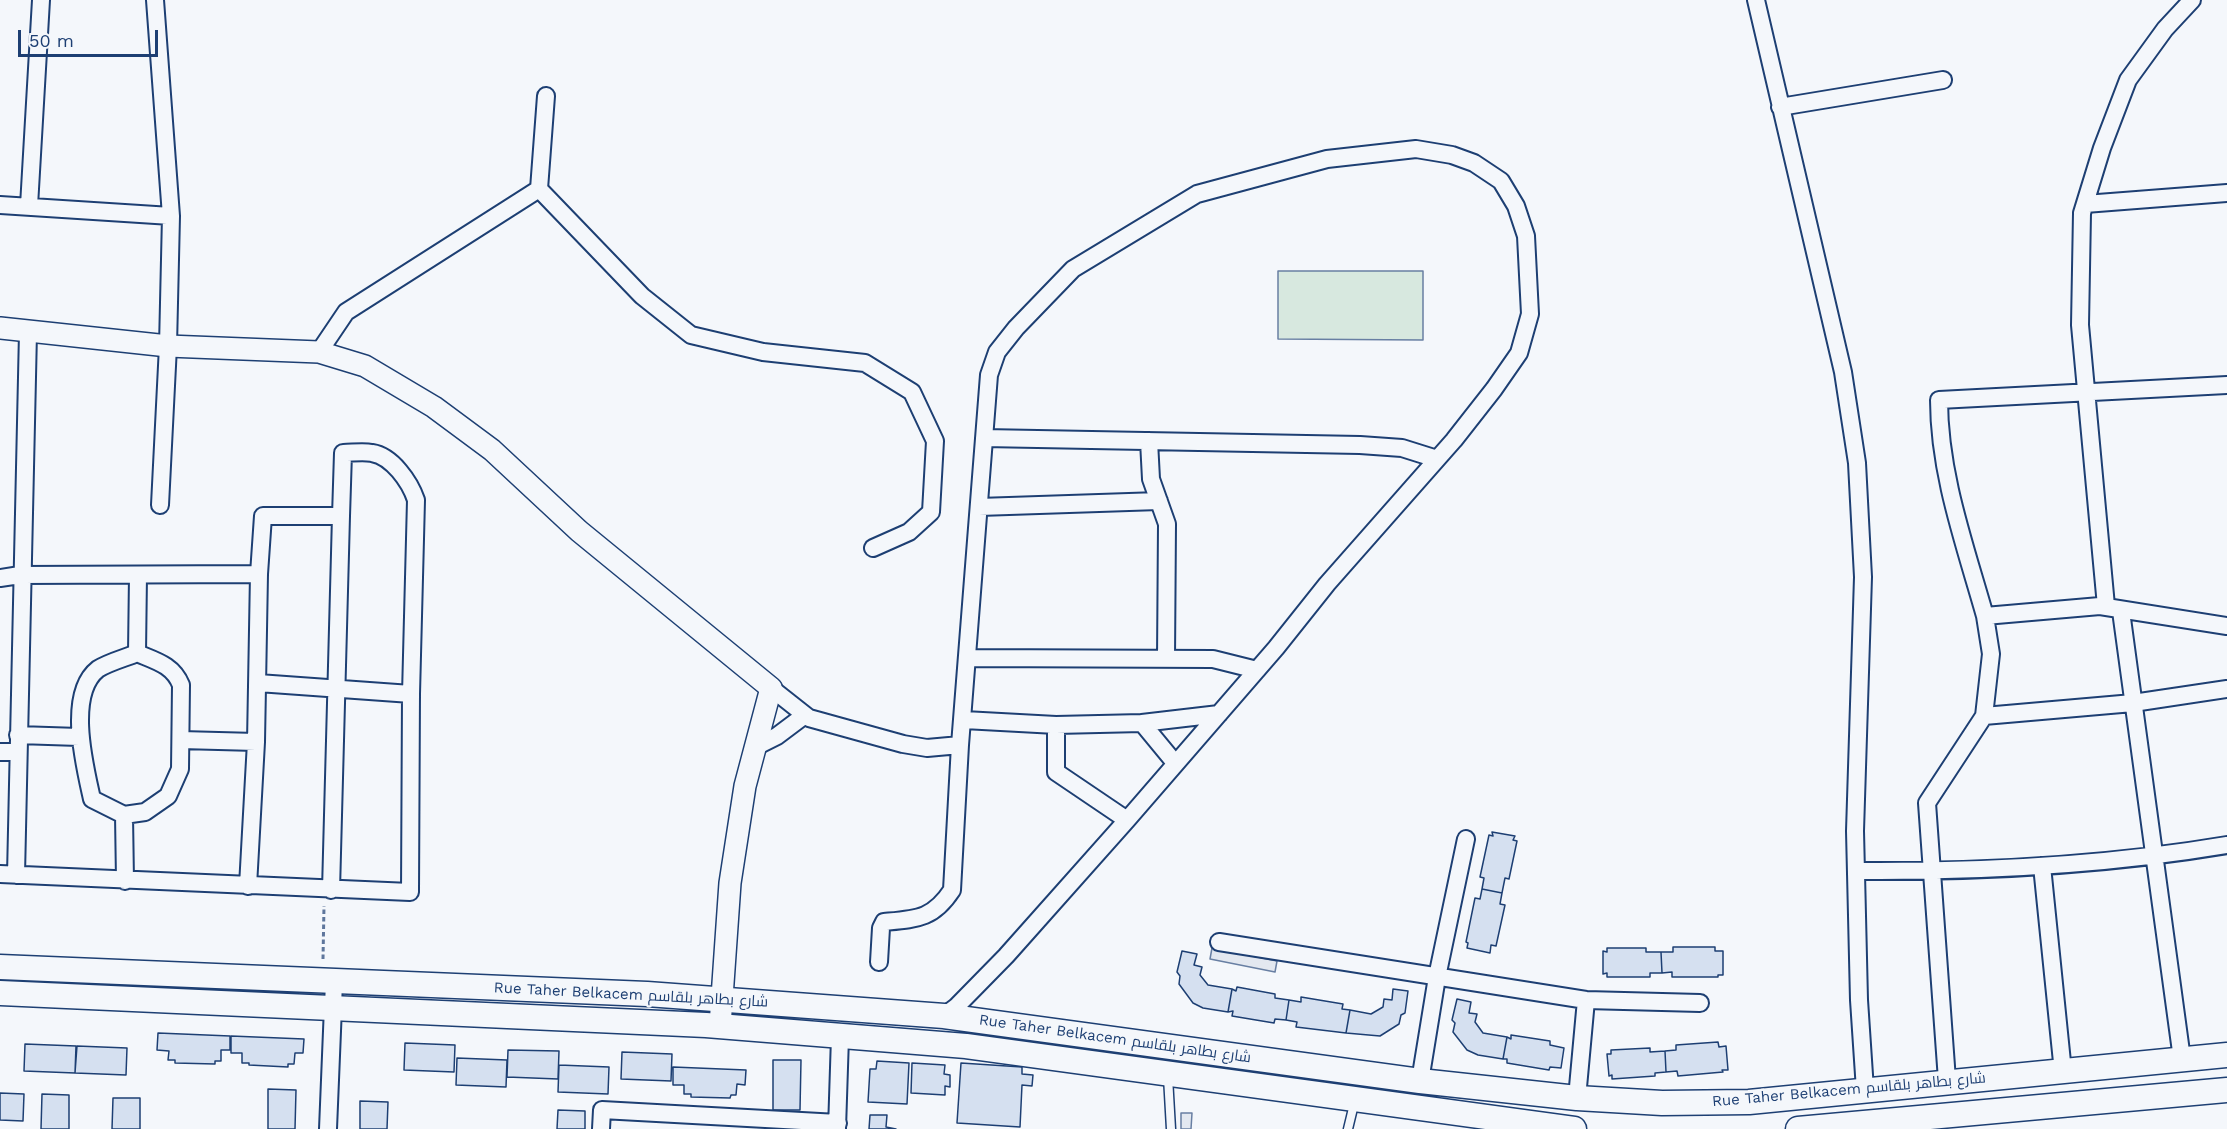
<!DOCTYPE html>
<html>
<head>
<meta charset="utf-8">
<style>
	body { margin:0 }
	#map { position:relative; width:2227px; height:1129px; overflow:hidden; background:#f4f7fb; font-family:"Work Sans",sans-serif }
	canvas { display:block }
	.scale { position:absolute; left:18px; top:30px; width:140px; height:27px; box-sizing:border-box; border:3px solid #1d3f73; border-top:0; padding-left:8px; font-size:18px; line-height:21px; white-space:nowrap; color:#1d3f73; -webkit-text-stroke:4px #f4f7fb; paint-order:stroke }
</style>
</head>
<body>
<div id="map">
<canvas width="2227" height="1129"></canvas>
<div class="scale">50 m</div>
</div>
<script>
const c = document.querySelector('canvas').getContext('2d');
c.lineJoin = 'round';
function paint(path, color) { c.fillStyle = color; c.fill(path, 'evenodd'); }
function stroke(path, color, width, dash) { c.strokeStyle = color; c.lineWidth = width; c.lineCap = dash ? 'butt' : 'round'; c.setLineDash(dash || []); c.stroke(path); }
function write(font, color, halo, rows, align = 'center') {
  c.font = font + ' "Work Sans",Cairo,sans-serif'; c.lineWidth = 4.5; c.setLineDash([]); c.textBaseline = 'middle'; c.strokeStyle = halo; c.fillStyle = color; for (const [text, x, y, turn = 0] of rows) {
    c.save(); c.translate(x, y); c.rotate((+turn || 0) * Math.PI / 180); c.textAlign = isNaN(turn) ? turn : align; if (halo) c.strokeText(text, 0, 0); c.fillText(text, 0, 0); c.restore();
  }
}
const green = new Path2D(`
	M1278 271H1423V340L1278 339Z`);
paint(green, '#d7e8df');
stroke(green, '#687fa3', 1.5);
const parking = new Path2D(`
	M1212 948 1277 961 1275 972 1210 959Z
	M1181 1113H1192L1191 1129H1181Z`);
paint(parking, '#e3e8f0');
stroke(parking, '#687fa3', 1.5);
const building = new Path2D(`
	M1492 832 1515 836 1513 840 1517 841 1509 879 1505 878 1502 893 1482 889 1484 878 1480 877 1489 835 1493 836Z
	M1482 889 1502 893 1500 904 1505 905 1496 946 1491 945 1490 953 1467 948 1468 943 1466 942 1475 898 1480 899Z
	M1673 947H1715V951H1723V975H1718V977H1672V972L1662 973 1661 952H1673Z
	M1607 948H1646V952H1661L1662 973H1650V977H1607V973L1603 974V951L1607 952Z
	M1182 951 1197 954 1194 965 1202 967 1200 975 1208 985 1232 989 1228 1012 1203 1008 1193 1003 1179 984 1180 976 1177 972Z
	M1237 987 1275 994V998L1289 1000 1286 1020 1275 1019 1274 1023 1232 1016 1233 1011 1228 1012 1232 989 1236 991Z
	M1393 989 1408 991 1405 1013 1401 1015 1399 1024 1380 1036 1346 1033 1350 1010 1371 1014 1383 1007 1384 999 1392 1000Z
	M1301 997 1343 1004 1342 1009 1350 1010 1346 1033 1296 1027 1297 1022 1286 1020 1289 1000 1301 1002Z
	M1457 999 1471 1002 1469 1013 1477 1014 1475 1022 1483 1033 1507 1037 1503 1059 1478 1055 1467 1050 1453 1032 1455 1023 1452 1020Z
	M158 1033 230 1036V1050H221V1061H215V1064L175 1063V1060H168L169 1051 157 1050Z
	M1511 1035 1550 1041V1045L1564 1048 1561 1068 1550 1067 1549 1070 1507 1063V1059H1503L1507 1037 1511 1039Z
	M231 1036 304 1039 303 1053H295L294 1064H288V1067L249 1065V1063H242V1053H231Z
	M1718 1042 1719 1047 1726 1046 1728 1070H1722L1723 1072 1678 1076 1677 1071 1666 1072 1665 1051 1676 1050V1045Z
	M405 1043 455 1045 454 1072 404 1070Z
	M25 1044 76 1046 75 1073 24 1071Z
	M77 1046 127 1048 126 1075 75 1073Z
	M1650 1048V1052L1665 1051 1666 1072 1655 1073V1076L1612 1079V1075L1609 1076 1607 1054H1611V1050Z
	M508 1050 559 1051 558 1079 507 1077Z
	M622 1052 672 1054 671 1081 621 1079Z
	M457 1058 507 1060 506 1087 456 1085Z
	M773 1060H801L800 1110H773Z
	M877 1061 909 1063 907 1104 868 1102 870 1069H876Z
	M912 1063 945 1065 944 1074 950 1075V1087L945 1086V1095L911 1093Z
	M961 1063 1022 1067V1074L1033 1075 1032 1086 1022 1085 1020 1127 957 1123Z
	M559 1065 609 1067 608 1094 558 1092Z
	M673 1067 746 1070 745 1085 737 1084 736 1095H731L730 1098 691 1097V1094H684V1085H673Z
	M268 1089 296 1090 295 1129H268Z
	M0 1093 24 1094 23 1121 0 1120Z
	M42 1094 69 1095V1129H41Z
	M113 1098H140V1129H112Z
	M360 1101 388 1102 387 1129H360Z
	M558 1110 585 1111V1129H557Z
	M870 1115H887L886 1127 896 1129H869Z`);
paint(building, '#d5e0f0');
stroke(building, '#1d3f73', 1.5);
const service = new Path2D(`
	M1168 1077 1171 1129
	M1348 1129 1355 1100`);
const minor = new Path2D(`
	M155 0 171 216 168 346 160 505
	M1756 0 1843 372 1857 463 1863 577 1855 831 1859 1000 1865 1090
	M1780 107 1943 80
	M539 189 642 296 691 335 763 352 865 363 912 392 935 441 931 512 909 532 873 548
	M2085 204 2227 193
	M0 205 171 216
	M29 206 41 0
	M319 352 346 312 539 189 546 96
	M984 438 1360 445 1402 448 1437 459
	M1149 441 1151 479 1167 524 1166 659
	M979 507 1159 501
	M259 574 263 516H341L331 890
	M0 578 20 575 259 574 256 742 248 886
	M2106 606 2080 325 2082 213 2102 148 2128 80 2165 29 2192 0
	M2121 611 2182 1059
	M1985 616C1965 545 1939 474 1939 400L2227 385
	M137 653C156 661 173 665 181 685L180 769 168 796 145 812 124 815 92 799C85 767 66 694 98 669 109 662 125 658 137 653Z
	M137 653 138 575
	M968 658 1213 659 1257 670
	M258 683 411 694
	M771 688 809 718 903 744 927 748 960 745 989 375 997 352 1016 328 1073 269 1197 194 1327 159 1416 149 1452 155 1474 163 1501 181 1516 206 1526 236 1530 314 1519 353 1494 389 1454 440 1327 584 1276 648 1127 820 1006 956 956 1007 944 1016
	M1984 716 2133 703 2227 689
	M964 720 1056 725 1142 723
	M1056 725V772L1127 820
	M18 735 79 737
	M181 740 256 742
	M757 746 777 736 805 715
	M0 752H18
	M1175 763 1142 723 1219 714
	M124 815 125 881
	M2042 866 2063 1072
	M1856 871C1982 872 2103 866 2227 845
	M0 874 410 892 411 694 416 500C410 482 392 456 372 453 363 451 352 453 343 453L341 516
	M16 875 28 332
	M1219 942 1586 1000 1700 1003
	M879 962 881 928 884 922C917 919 933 919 952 890L960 745
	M1947 1080 1927 803 1984 716 1991 654 1985 616 2100 606 2227 626
	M1420 1081 1437 977 1466 839
	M1577 1098 1586 1000
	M328 1129 334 982
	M601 1129 602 1110 838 1123
	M837 1129 840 1037`);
const tertiary = new Path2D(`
	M0 328 168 346 319 352 365 366 434 407 492 450 579 531 771 688 745 786 730 883 720 1026`);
const secondary = new Path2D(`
	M0 967 647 994 944 1016 1420 1081 1577 1098 1662 1103 1749 1102 2227 1055
	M0 993 706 1025 966 1046 1574 1129
	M1798 1129 2227 1090`);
stroke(service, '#1d3f73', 11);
stroke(minor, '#1d3f73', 20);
stroke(tertiary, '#1d3f73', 24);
stroke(secondary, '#1d3f73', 27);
stroke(new Path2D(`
	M323 959 324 906`), '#5e769c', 3, [4.5, 3]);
stroke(service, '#f4f7fb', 8);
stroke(minor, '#f4f7fb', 16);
stroke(tertiary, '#f4f7fb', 21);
stroke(secondary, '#f4f7fb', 24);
write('15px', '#1d3f73', '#f4f7fb', [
	["Rue Taher Belkacem شارع بطاهر بلقاسم",631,995,3],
	["Rue Taher Belkacem شارع بطاهر بلقاسم",1115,1039,8],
	["Rue Taher Belkacem شارع بطاهر بلقاسم",1849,1090,-5]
]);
</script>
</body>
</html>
